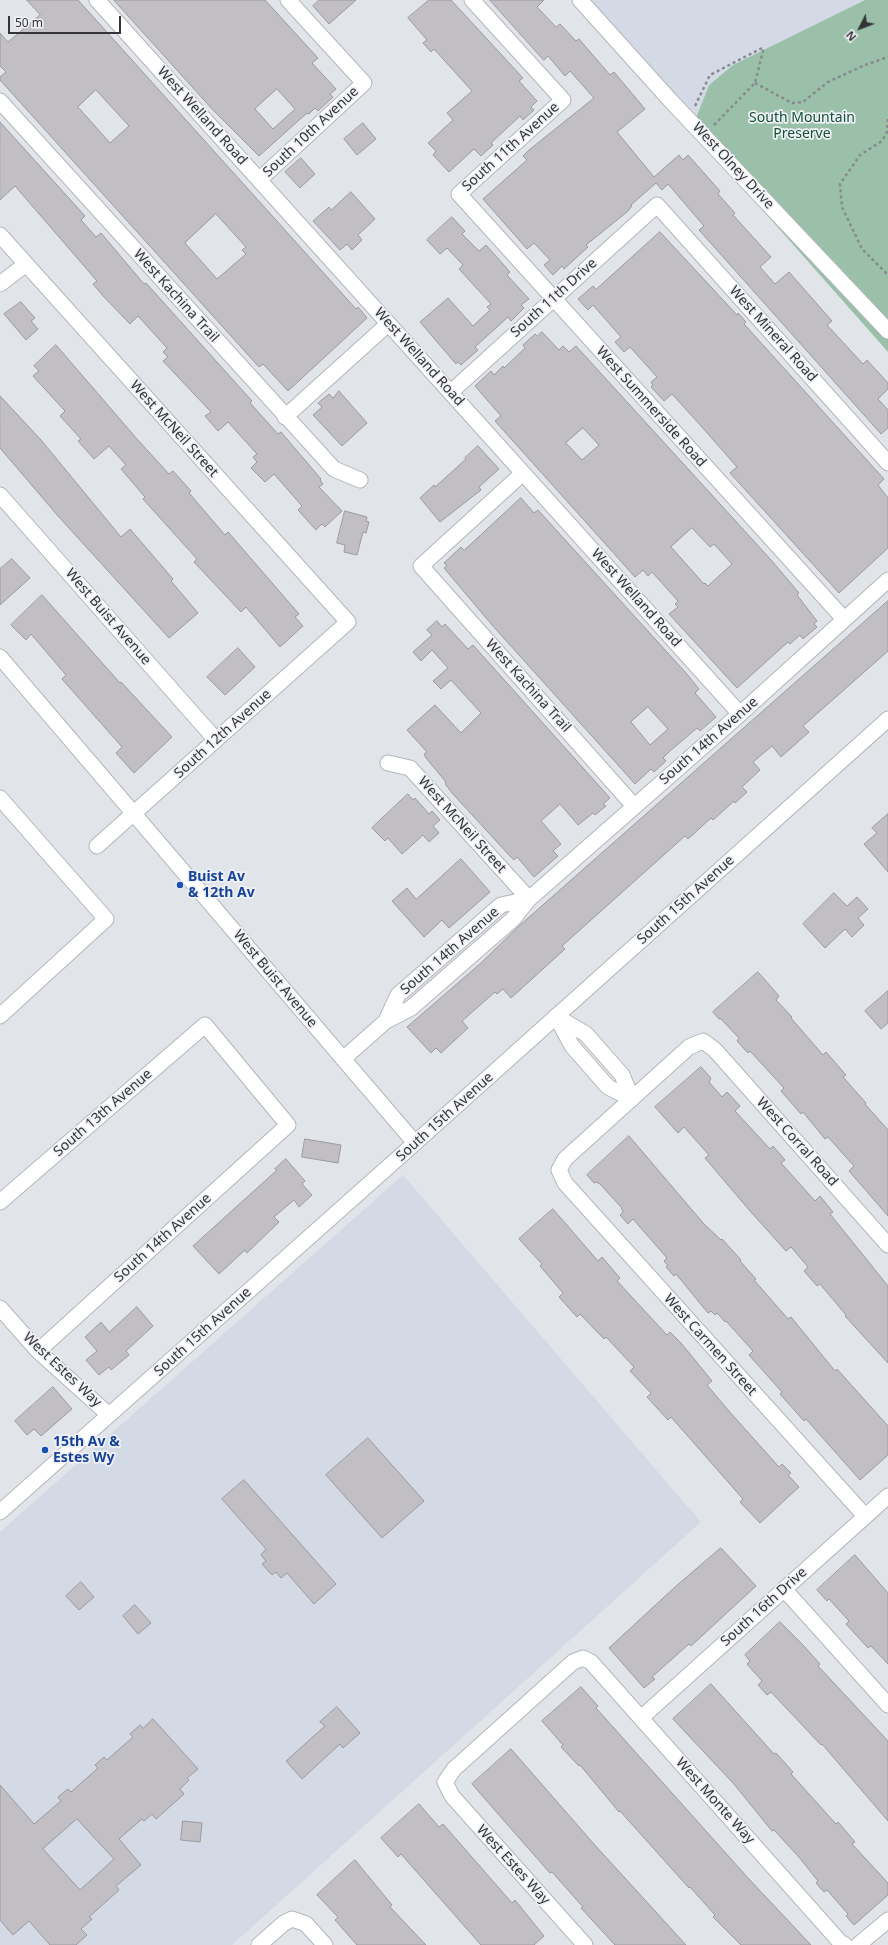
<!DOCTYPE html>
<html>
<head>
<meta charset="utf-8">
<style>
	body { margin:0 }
	#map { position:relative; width:888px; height:1945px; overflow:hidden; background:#e1e4e9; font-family:"Noto Sans",sans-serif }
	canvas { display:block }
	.north { position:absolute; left:840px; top:8px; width:40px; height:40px; -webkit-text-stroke:3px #eff1f6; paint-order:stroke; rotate:228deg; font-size:11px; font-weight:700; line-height:16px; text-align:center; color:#333436 }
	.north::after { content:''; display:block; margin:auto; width:14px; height:18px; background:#333436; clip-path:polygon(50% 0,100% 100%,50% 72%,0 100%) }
	.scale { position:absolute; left:8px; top:16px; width:113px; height:18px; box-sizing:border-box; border:2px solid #333436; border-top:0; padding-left:5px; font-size:12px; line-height:14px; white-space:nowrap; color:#333436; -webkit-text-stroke:3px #eff1f6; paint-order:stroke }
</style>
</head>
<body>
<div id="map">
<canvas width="888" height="1945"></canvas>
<div class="north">N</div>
<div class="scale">50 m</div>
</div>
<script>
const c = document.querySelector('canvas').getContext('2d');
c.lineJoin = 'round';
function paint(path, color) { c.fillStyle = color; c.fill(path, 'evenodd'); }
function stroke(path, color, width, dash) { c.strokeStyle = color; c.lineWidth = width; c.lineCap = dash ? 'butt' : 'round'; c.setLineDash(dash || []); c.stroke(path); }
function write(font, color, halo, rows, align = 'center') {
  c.font = font + ' "Noto Sans",sans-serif'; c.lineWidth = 3.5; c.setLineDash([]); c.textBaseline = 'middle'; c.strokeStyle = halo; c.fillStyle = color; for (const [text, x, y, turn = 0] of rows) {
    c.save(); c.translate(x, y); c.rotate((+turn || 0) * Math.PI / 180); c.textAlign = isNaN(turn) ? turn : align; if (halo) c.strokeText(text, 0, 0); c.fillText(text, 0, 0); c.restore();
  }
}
paint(new Path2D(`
	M591 0H865L733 65 709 85 696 118Z
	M403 1175 701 1522 232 1945H0V1532Z`), '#d3d9e5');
paint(new Path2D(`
	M577 0H591L696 118 709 85 733 65 865 0H888V352Z`), '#9ac0aa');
const building = new Path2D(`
	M27 0H78L356 309 358 307 367 318 288 391 263 364 259 367 0 80V77L6 72 0 66V33L8 42 40 15ZM96 90 129 126 110 143 78 107ZM216 214 246 247 242 250 246 254 217 279 185 243Z
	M114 0H265L318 58 312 63 336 89 330 94 333 97 318 111 315 108 309 114 307 113 259 156 213 110ZM277 89 295 109 273 129 255 109Z
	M319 0H356L329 24 313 6Z
	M429 0H451L523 78 519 81 537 101 531 107 534 110 523 120 520 116 491 143 493 145 481 156 474 149 449 172 433 155 436 151 428 143 453 120 447 113 472 91 434 49 431 52 423 43 427 40 408 18Z
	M490 0H544L537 7 556 27 560 24 576 41 579 39 610 75 614 72 645 109 617 132 654 177 679 155 683 160 688 155 720 191 718 194 735 213 733 215 771 257 760 267 775 284 789 272 832 321 827 325 863 364 867 360 888 383V389L878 399 888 410V428L881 434 699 230 704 226 668 184 662 190 656 183 631 205 632 206 627 212 586 245 588 247 564 269 562 266 553 275 544 265 550 260 534 243 527 249 483 199 527 160 523 156 529 150 594 98 570 71 565 76 548 56 544 60Z
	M0 122 85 216 81 220 96 237 101 233 144 284 146 283 252 401 250 403 278 434 281 432 321 479 320 480 323 484 319 487 342 511 325 527 322 524 316 530 298 510 302 506 274 474 265 482 251 468 257 462 253 457 257 454 228 422 218 431 205 416 211 412 163 361 168 357 163 352 167 348 138 316 130 324 104 297 93 284 97 281 15 186 0 200Z
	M363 123 376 139 357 155 344 139Z
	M301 158 315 174 300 188 285 172Z
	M351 192 375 219 358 235 362 240 352 250 347 244 340 250 313 221 329 207 331 210Z
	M452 217 465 231 462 234 479 251 486 245 510 272 507 275 529 299 521 305 524 308 511 321 508 317 475 347 478 350 461 365 458 362 456 364 420 322 448 298 473 326 490 310 487 307 491 304 459 269 463 265 447 248 440 254 427 240Z
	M660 232 737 315 738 313 746 322 744 324 884 479 878 485 888 498V548L839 593 730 473 737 467 701 426 672 394 664 401 651 387 653 385 651 382 657 377 630 347 624 352 615 342 621 337 593 305 588 310 578 299 593 286 596 289Z
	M21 302 35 318 31 321 38 329 26 340 4 314Z
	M542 332 559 350 563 346 569 352 576 346 772 561 799 593 797 595 817 621 814 624 817 627 803 639 800 635 790 644 788 642 737 688 669 614 678 607 675 604 678 601 652 572 648 576 643 570 635 577 495 421 501 416 475 386 491 371 494 375 503 366 504 368 525 348 523 345 535 334 537 336ZM583 428 599 445 582 460 566 443ZM692 528 710 547 714 544 732 564 708 586 705 583 704 584 671 547Z
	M56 345 137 439 169 474 173 471 191 491 189 493 225 535 228 532 299 614 295 617 303 626 280 647 246 607 241 612 194 562 197 559 143 499 145 497 121 469 126 465 109 446 94 459 78 441 81 439 60 416 65 411 33 376 39 371 34 366Z
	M339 391 367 423 342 446 313 415 322 407 318 403 329 394 333 398Z
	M0 396 41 440 121 537 130 529 173 579 171 581 198 613 169 638 58 516 0 448Z
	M478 446 499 469 479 487 481 490 440 522 420 498 434 485 435 487 466 459 465 458Z
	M521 498 534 513 538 510 686 673 699 689 695 693 716 717 700 731 697 728 670 751 663 758 666 761 654 772 651 769 635 784 492 625 444 568 447 566 444 563 461 547 464 550ZM648 707 668 729 650 745 631 722Z
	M345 511 367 517 366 521 369 522 366 533 363 532 357 555 344 552 345 545 337 543Z
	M12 559 30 578 0 605V569Z
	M42 595 120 683 121 682 172 737 134 773 116 753 122 747 62 679 66 675 31 634 26 640 11 625Z
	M888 601V651L803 726 809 732 781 757 772 746 753 762 760 770 742 787 747 792 735 803 734 801 713 820 711 818 688 839 685 836 562 946 565 949 511 998 503 989 497 994 495 992 462 1021 468 1028 441 1053 436 1048 431 1053 407 1027 481 963 519 926Z
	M437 621 442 627 445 624 468 649 473 645 610 798 603 804 606 806 595 815 593 813 578 825 560 804 541 821 561 844 553 851 558 856 534 877 517 857 514 860 508 854 452 793 446 785 445 781 426 758 424 754 427 752 407 730 435 705 461 733 481 713 451 680 441 689 433 681 448 668 432 650 421 661 413 652 432 635 427 630Z
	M238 648 255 667 225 695 207 677Z
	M408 794 413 800 415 798 429 814 432 811 440 820 433 826 439 833 429 842 423 835 402 854 388 838 385 841 372 828Z
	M888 814V872L864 844 877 833 872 828Z
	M461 859 490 892 449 928 442 920 424 937 392 901 407 888 416 899Z
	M834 893 847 906 857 897 868 909 858 918 864 925 852 937 845 929 825 948 803 924Z
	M758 972 779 996 776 1000 792 1017 791 1018 823 1055 826 1052 846 1075 843 1077 866 1103 865 1104 888 1130V1216L849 1171 854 1166 828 1137 825 1139 803 1112 801 1114 781 1091 784 1088 750 1051 748 1053 737 1041 739 1038 721 1019H719L713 1012Z
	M888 991V1023L881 1029 865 1011Z
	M701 1067 711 1078 709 1082 722 1097 727 1092 740 1106 735 1111 770 1149 773 1146 785 1160 781 1163 815 1201 820 1196 833 1212 830 1214 888 1286V1363L845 1316 846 1315 820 1284 817 1286 804 1271 808 1267 791 1247 786 1251 750 1211 705 1158 709 1155 684 1127 678 1133 655 1107Z
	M629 1136 704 1224 721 1240 722 1239 741 1260 740 1261 756 1279 754 1280 788 1319 791 1317 835 1371 837 1369 888 1426V1455L860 1480 806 1419 804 1421 780 1394 782 1392 749 1355 753 1351 726 1321 725 1322 717 1313 715 1315 711 1311 708 1313 676 1274 674 1276 666 1267 668 1266 664 1261 667 1258 633 1219 628 1224 620 1215 623 1212 621 1207 600 1184 596 1182 594 1183 587 1175Z
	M305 1139 341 1145 338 1163 302 1157Z
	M286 1159 305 1181 302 1184 312 1195 299 1207 294 1200 274 1217 279 1222 247 1253 245 1250 219 1274 193 1246 277 1170 275 1169Z
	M553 1209 598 1261 602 1257 620 1278 617 1281 667 1335 670 1332 681 1343 712 1381 707 1385 728 1410 779 1467 782 1464 791 1473 788 1475 799 1487 760 1523 740 1502 743 1499 671 1417 668 1420 647 1397 651 1393 630 1371 634 1367 606 1337 604 1339 580 1314 577 1317 559 1297 563 1293 540 1266 542 1264 519 1239Z
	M137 1307 153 1326 126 1351 129 1355 111 1370 109 1367 99 1375 86 1360 97 1351 85 1337 101 1322 109 1332Z
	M53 1387 72 1409 41 1436 34 1429 27 1435 15 1421Z
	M368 1438 424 1501 382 1538 326 1475Z
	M244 1480 336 1584 314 1604 287 1573 281 1578 276 1572 272 1575 262 1564 266 1561 261 1555 266 1549 222 1499Z
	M721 1548 756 1586 691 1646 689 1644 662 1668 652 1677 655 1679 644 1688 609 1648 675 1587Z
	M855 1555 888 1593V1664L871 1646 868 1648 846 1624 849 1621 829 1599 827 1601 817 1590Z
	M81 1582 94 1597 79 1610 66 1596Z
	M135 1605 151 1623 138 1634 123 1616Z
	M780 1622 803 1645 820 1664 818 1666 888 1741V1821L822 1744 821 1745 771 1692 767 1695 758 1685 762 1681 747 1664 750 1661 745 1655Z
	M711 1684 774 1754 776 1753 793 1772 791 1774 836 1824 838 1822 855 1842 852 1844 888 1883V1895L854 1925 846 1916 848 1914 827 1890 824 1892 816 1883 818 1881 798 1856 774 1830 772 1831 733 1783 673 1719Z
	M581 1687 598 1706 596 1708 748 1878 811 1945H741L713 1917 715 1915 690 1887 689 1888 637 1830 620 1811 619 1812 580 1765 579 1766 561 1747 563 1745 542 1721Z
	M337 1707 360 1733 343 1748 340 1744 302 1779 286 1761 325 1726 320 1722Z
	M153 1719 198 1769 187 1778 189 1780 180 1789 184 1794 156 1819 152 1814 144 1821 142 1819 119 1839 141 1865 116 1886 119 1890 89 1917 92 1919 81 1929 87 1935 76 1945H50L29 1921 13 1935 0 1920V1785L34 1824 61 1801 58 1797 68 1789 71 1792 98 1768 95 1765 104 1757 107 1760 133 1737 130 1734 140 1725 143 1728ZM77 1819 114 1859 80 1890 43 1849Z
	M511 1749 593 1843 686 1945H615L581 1908 583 1907 552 1872 550 1873 513 1831 472 1784Z
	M419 1804 439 1827 443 1824 512 1903 515 1900 544 1936 534 1945H481L401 1854 398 1857 381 1838Z
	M183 1821 202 1823 200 1842 181 1840Z
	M355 1860 392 1905 390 1907 426 1945H357L335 1920 338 1917 317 1895Z`);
paint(building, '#c1bfc4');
stroke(building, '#9c9a9e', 1);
const minor = new Path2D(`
	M97 0 740 714
	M472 0 563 100 459 194 844 619
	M580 0 670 100 888 331
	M0 101 334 469 360 480
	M259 180 364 83 288 0
	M0 235 348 622 97 846
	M0 284 26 264
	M451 392 657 205 888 463
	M285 417 388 324
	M523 473 421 566 634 806
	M0 495 216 740
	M0 657 415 1143
	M388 763 410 768 529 899
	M0 798 106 919 0 1016
	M556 1016 572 1046 608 1087 632 1099
	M557 1017 586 1034 622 1075 632 1099
	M386 1021 398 995 501 905 529 899
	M343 1059 386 1021 411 1008 513 919 529 899 740 714 888 580
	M0 1202 205 1025 288 1125 38 1351
	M0 1308 38 1351 109 1415
	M0 1512 415 1143 888 719
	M865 1516 565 1183 559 1170 565 1159 689 1047 703 1041 715 1050 888 1245
	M784 1589 888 1705
	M641 1718 888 1496
	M259 1945 284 1923 292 1919 306 1924 325 1945
	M585 1945 452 1796 445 1782 454 1769 573 1662 583 1658 591 1662 840 1942 845 1945
	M858 1945 888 1920`);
stroke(minor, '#b3b6ba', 17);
stroke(new Path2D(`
	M755 83 792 103 803 102 828 82 865 65 888 57
	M695 106 710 75 764 47
	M888 119 887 132 882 141 860 155 840 184 842 207 862 249 888 275
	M714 125 755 83 764 47`), '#888a8e', 2.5, [3, 3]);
stroke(minor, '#fff', 15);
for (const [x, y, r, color] of [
	[180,885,4,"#1a4fb4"],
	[45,1450,4,"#1a4fb4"]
]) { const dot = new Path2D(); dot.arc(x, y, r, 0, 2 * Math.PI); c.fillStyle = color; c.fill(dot); stroke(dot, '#eff1f6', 1.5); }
write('14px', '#333436', '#eff1f6', [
	["West Welland Road",202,116,48],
	["South 10th Avenue",311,132,-43],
	["South 11th Avenue",511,147,-42],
	["West Olney Drive",733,166,47],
	["West Kachina Trail",176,296,48],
	["South 11th Drive",554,298,-42],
	["West Mineral Road",773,334,48],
	["West Welland Road",419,357,48],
	["West Summerside Road",651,407,48],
	["West McNeil Street",174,429,48],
	["West Welland Road",636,598,48],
	["West Buist Avenue",108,617,49],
	["West Kachina Trail",528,686,48],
	["South 12th Avenue",223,734,-42],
	["South 14th Avenue",709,741,-41],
	["West McNeil Street",462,825,48],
	["South 15th Avenue",686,900,-42],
	["South 14th Avenue",450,951,-41],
	["West Buist Avenue",275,979,50],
	["South 13th Avenue",103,1113,-41],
	["South 15th Avenue",445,1117,-42],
	["West Corral Road",797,1142,48],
	["South 14th Avenue",163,1238,-42],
	["South 15th Avenue",203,1332,-42],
	["West Carmen Street",710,1345,48],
	["West Estes Way",62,1370,43],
	["South 16th Drive",764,1607,-42],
	["West Monte Way",715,1801,48],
	["West Estes Way",513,1865,48]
]);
write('14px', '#115135', '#eff1f6', [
	["South Mountain",802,118],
	["Preserve",802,134]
]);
write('bold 14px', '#164399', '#eff1f6', [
	["Buist Av",188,877],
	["& 12th Av",188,893],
	["15th Av &",53,1442],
	["Estes Wy",53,1458]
], 'left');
</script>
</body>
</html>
